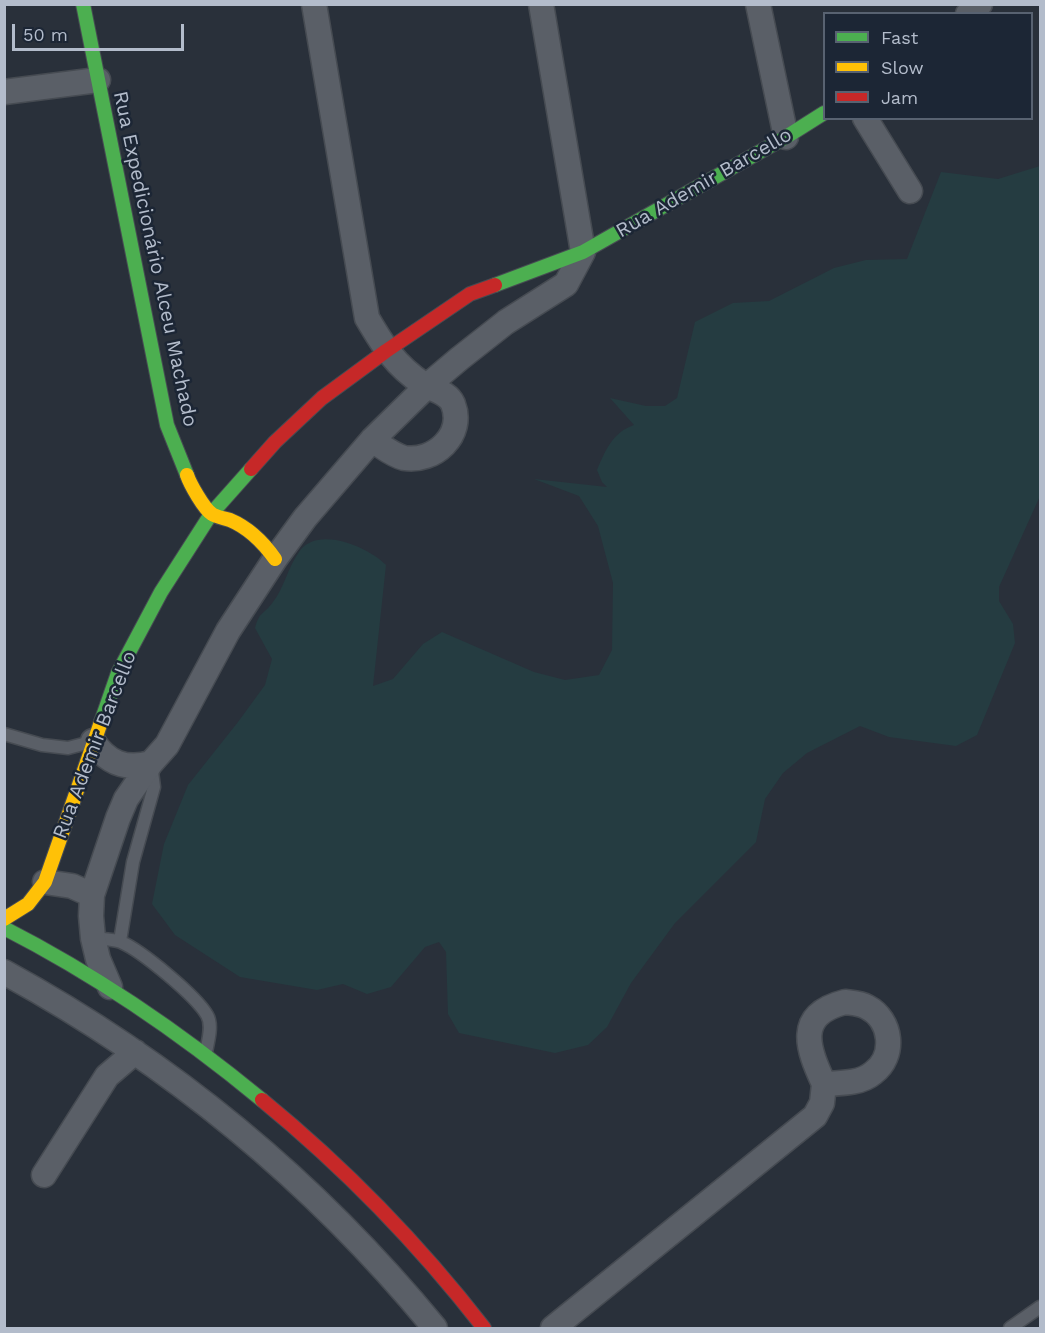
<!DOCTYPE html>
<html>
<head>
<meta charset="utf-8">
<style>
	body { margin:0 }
	#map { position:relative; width:1045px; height:1333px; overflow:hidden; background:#29303a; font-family:"Work Sans",sans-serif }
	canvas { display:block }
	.frame { position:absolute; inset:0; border:6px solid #b3bccb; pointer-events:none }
	.legend { position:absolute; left:823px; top:12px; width:210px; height:108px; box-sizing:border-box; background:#1c2635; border:2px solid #586271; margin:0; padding:8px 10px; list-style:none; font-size:18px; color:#b3bccb }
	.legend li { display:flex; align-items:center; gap:12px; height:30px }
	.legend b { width:30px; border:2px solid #586271 }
	.scale { position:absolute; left:12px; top:24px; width:172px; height:27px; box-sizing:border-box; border:3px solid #b3bccb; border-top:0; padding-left:8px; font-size:18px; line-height:21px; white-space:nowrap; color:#b3bccb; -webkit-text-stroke:4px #1c2635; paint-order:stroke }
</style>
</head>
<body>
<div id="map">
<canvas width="1045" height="1333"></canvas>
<div class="frame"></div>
<ul class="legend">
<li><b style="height:8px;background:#4caf50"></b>Fast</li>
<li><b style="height:8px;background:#ffc107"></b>Slow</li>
<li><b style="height:8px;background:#c62828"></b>Jam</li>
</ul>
<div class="scale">50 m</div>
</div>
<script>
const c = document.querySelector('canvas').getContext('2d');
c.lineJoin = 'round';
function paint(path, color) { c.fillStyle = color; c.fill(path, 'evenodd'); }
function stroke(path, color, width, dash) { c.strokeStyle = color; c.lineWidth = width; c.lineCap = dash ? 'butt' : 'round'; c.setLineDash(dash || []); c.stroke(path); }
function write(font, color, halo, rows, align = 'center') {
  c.font = font + ' "Work Sans",sans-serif'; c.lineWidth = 5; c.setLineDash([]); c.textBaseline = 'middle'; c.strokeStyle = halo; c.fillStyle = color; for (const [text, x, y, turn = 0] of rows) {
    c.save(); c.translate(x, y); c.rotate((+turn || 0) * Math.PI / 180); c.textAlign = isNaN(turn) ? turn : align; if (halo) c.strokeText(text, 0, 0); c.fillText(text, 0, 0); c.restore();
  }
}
paint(new Path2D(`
	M1040 166V496L999 587V601L1013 624 1015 643 977 735 956 746 889 737 860 726 807 753 783 773 765 799 756 842 675 923 631 983 607 1027 588 1045 555 1053 459 1033 448 1014 446 952 439 942 425 947 391 987 367 994 343 984 317 990 240 977 175 935 152 904 164 844 188 785 238 722 265 685 272 659 255 628C260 610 264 615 273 602 284 588 288 567 299 552 317 525 368 547 386 565L373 686 393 679 423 644 442 632 534 672 565 680 599 675 612 650 613 583 598 526 579 496 534 479 607 487 602 482 597 470C605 451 613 432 634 425L610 398 646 406H665L677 398 695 322 733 303 769 301 834 268 866 260 907 259 941 172 998 179Z`), '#253c41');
const lane = new Path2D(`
	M4 734 42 745 68 748 91 742
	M93 938C102 939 113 939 121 942 142 951 196 996 207 1015 213 1025 208 1041 206 1052
	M120 941 133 862 154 787 151 764
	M1010 1328 1040 1307`);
const street = new Path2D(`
	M314 4 367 318C384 347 395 365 423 384 433 390 448 392 453 404 465 435 434 463 404 458 392 455 382 446 372 440
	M758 4 786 137
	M968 14 980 4
	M4 92 98 80
	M865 118 910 191
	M93 741C107 763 126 770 151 763
	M45 882 72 886 92 895
	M4 972C171 1063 315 1182 435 1328
	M110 987 98 959 93 938 91 916 92 895 118 818 126 799 151 763 167 745 228 631 275 559 305 518 372 440 427 386 459 359 506 322 566 284 583 252 541 4
	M845 1002C853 1003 860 1003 867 1007 892 1020 896 1056 873 1073 860 1084 840 1083 824 1084 808 1049 794 1015 845 1002Z
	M44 1175 107 1076 135 1052
	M553 1328 815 1116 822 1103 824 1084`);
const fast = new Path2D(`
	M83 4 167 425 187 475
	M495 285 583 252 786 137 824 113
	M101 722 118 673 161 592 211 514 251 469
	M4 928C96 975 182 1034 262 1100`);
const slow = new Path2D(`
	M187 475C190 484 204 509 212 514 216 517 224 518 230 520 249 528 263 542 275 559
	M4 919 28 904 45 882 101 722`);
const jam = new Path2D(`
	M251 469 275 442 322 398 386 351 470 294 495 285
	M262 1100C345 1168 418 1243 484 1328`);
stroke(lane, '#464b52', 15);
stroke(street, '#464b52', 27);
stroke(fast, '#464b52', 16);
stroke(slow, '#464b52', 16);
stroke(jam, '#464b52', 16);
stroke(lane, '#5a5f67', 12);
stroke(street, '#5a5f67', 24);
stroke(fast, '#4caf50', 14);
stroke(slow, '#ffc107', 14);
stroke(jam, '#c62828', 14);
write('20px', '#b3bccb', '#1c2635', [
	["Rua Ademir Barcello",704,183,-30],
	["Rua Expedicionário Alceu Machado",155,259,78],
	["Rua Ademir Barcello",95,745,-69]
]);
</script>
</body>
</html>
